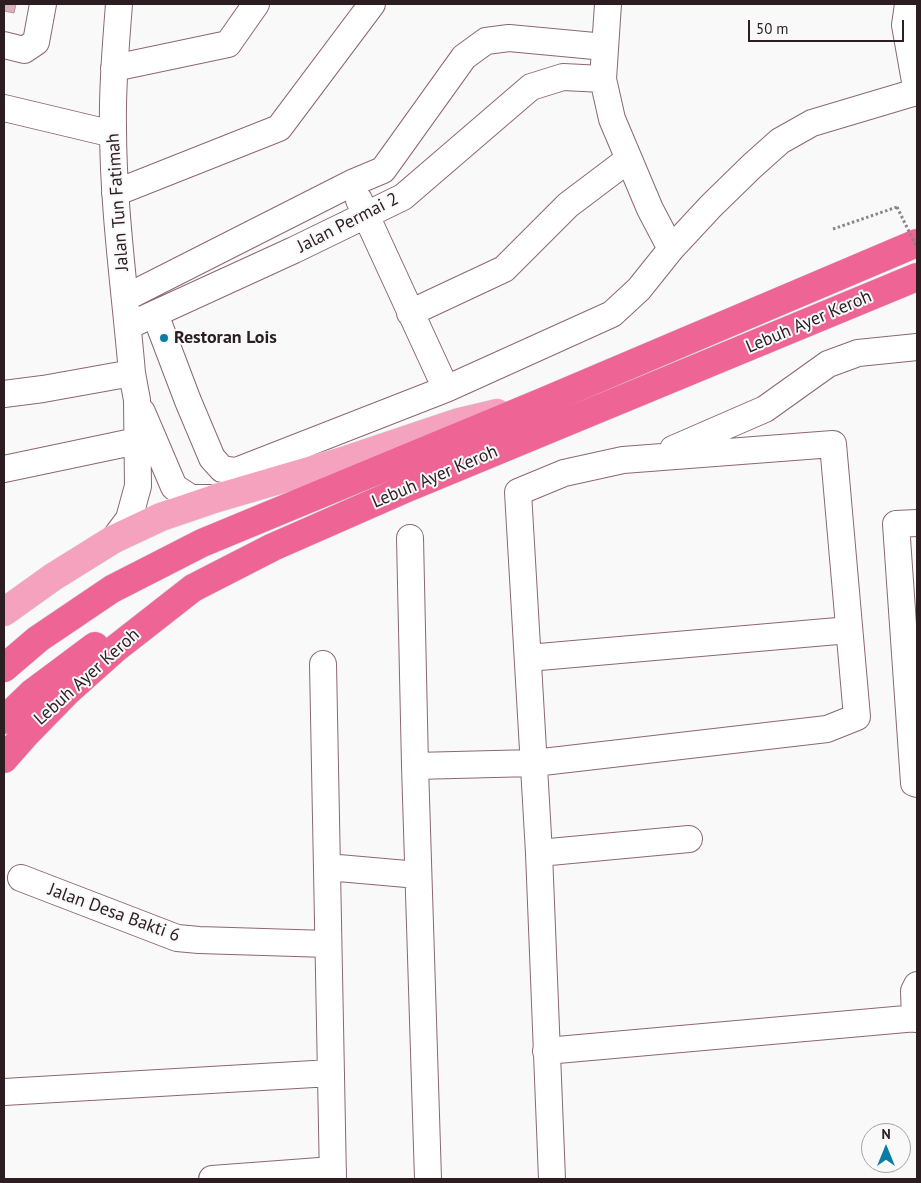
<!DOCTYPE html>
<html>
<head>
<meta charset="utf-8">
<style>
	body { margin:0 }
	#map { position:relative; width:921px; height:1183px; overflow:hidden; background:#f9f9f9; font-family:"PT Sans",sans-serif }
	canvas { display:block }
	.frame { position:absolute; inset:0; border:5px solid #2c1d21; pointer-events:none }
	.north { position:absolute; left:861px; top:1123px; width:50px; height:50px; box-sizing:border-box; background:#f9f9f9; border:1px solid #a7a1a3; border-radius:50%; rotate:0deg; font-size:14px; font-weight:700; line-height:20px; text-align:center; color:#2c1d21 }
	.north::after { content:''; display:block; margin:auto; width:18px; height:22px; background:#0a7da5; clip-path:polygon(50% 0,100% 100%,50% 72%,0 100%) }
	.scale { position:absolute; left:748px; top:20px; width:156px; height:22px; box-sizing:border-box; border:2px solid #2c1d21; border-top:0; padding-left:6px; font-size:15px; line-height:18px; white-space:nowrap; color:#2c1d21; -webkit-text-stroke:4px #f9f9f9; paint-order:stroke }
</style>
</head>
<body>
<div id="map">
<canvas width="921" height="1183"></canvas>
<div class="frame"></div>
<div class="north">N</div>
<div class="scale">50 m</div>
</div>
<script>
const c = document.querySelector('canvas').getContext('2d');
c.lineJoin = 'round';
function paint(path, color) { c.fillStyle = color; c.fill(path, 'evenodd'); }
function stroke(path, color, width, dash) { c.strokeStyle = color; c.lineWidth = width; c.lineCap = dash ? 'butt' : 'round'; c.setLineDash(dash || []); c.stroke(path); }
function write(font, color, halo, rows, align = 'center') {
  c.font = font + ' "PT Sans",sans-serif'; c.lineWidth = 4; c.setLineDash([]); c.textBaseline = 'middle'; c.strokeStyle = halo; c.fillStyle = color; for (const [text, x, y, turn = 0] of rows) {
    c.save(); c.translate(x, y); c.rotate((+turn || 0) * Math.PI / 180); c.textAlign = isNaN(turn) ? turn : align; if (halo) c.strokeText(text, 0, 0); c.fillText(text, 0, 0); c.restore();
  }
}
const building = new Path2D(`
	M4 4H16L14 13 4 11Z`);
paint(building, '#dab2bc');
stroke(building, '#b8929c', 1);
const minor = new Path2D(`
	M608 4 603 79 612 119 650 209 671 249
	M908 4 905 25 917 93
	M4 45 24 50 36 42 43 4
	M114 68 228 44 256 4
	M4 108 113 134
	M115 193 279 128 372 4
	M359 200 446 389
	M125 298 352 183 383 170 464 57 486 41 509 38 605 47
	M410 313 504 269 568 205 629 159
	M155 314 188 401 212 458 222 469 236 471 446 389 612 314 639 289 671 249 711 206 752 166 780 141 812 123 916 92
	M128 326 294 250 403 197 531 87 563 77 603 79
	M4 394 43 389 132 373
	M142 412 174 487 191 498H217
	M673 449 765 409 828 364 858 353 917 347
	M4 469 137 441
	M917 523 896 524 914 783 917 784
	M410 538 415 766 534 763 827 729 857 717 833 444 623 460 564 473 518 492 539 853 552 1179
	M114 539 129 519 138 486 137 400 132 373C125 291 113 208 113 126 112 85 116 44 119 4
	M528 658 849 630
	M323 664 333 1179
	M415 766 428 1179
	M539 853 689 839
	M327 867 418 875
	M21 878 177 938 199 940 328 944
	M915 1019 914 991 917 985
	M546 1051 917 1018
	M4 1092 331 1073
	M212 1179 333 1170`);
const major = new Path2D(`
	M4 612 53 577 114 539 161 517 217 498 340 462 459 422 497 413`);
const highway = new Path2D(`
	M4 668 38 639 112 589 202 543 540 403 917 243
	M4 720 32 693 95 646
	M4 759 26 734 68 691 115 649 193 588 273 547 405 489 917 277`);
stroke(minor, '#8c6771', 28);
stroke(major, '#d9d6d7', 29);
stroke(highway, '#d9d6d7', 29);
stroke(new Path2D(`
	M833 229 897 207`), '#8c8486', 3, [2.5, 2.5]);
stroke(minor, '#fff', 26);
stroke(major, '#f5a2bf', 28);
stroke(highway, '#ee6494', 28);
stroke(new Path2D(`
	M897 207 917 248`), '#8c8486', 3, [2.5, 2.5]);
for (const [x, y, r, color] of [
	[164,338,5,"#0a7da5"]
]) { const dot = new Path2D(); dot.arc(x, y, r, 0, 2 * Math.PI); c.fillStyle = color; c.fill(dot); stroke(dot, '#f9f9f9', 2); }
write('18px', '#2c1d21', '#f9f9f9', [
	["Jalan Tun Fatimah",118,202,-94],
	["Jalan Permai 2",348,223,-27],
	["Lebuh Ayer Keroh",809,322,-23],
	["Lebuh Ayer Keroh",435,477,-23],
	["Lebuh Ayer Keroh",87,677,-42],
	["Jalan Desa Bakti 6",114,913,20]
]);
write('bold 18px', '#2c1d21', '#f9f9f9', [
	["Restoran Lois",174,338]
], 'left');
</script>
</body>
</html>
